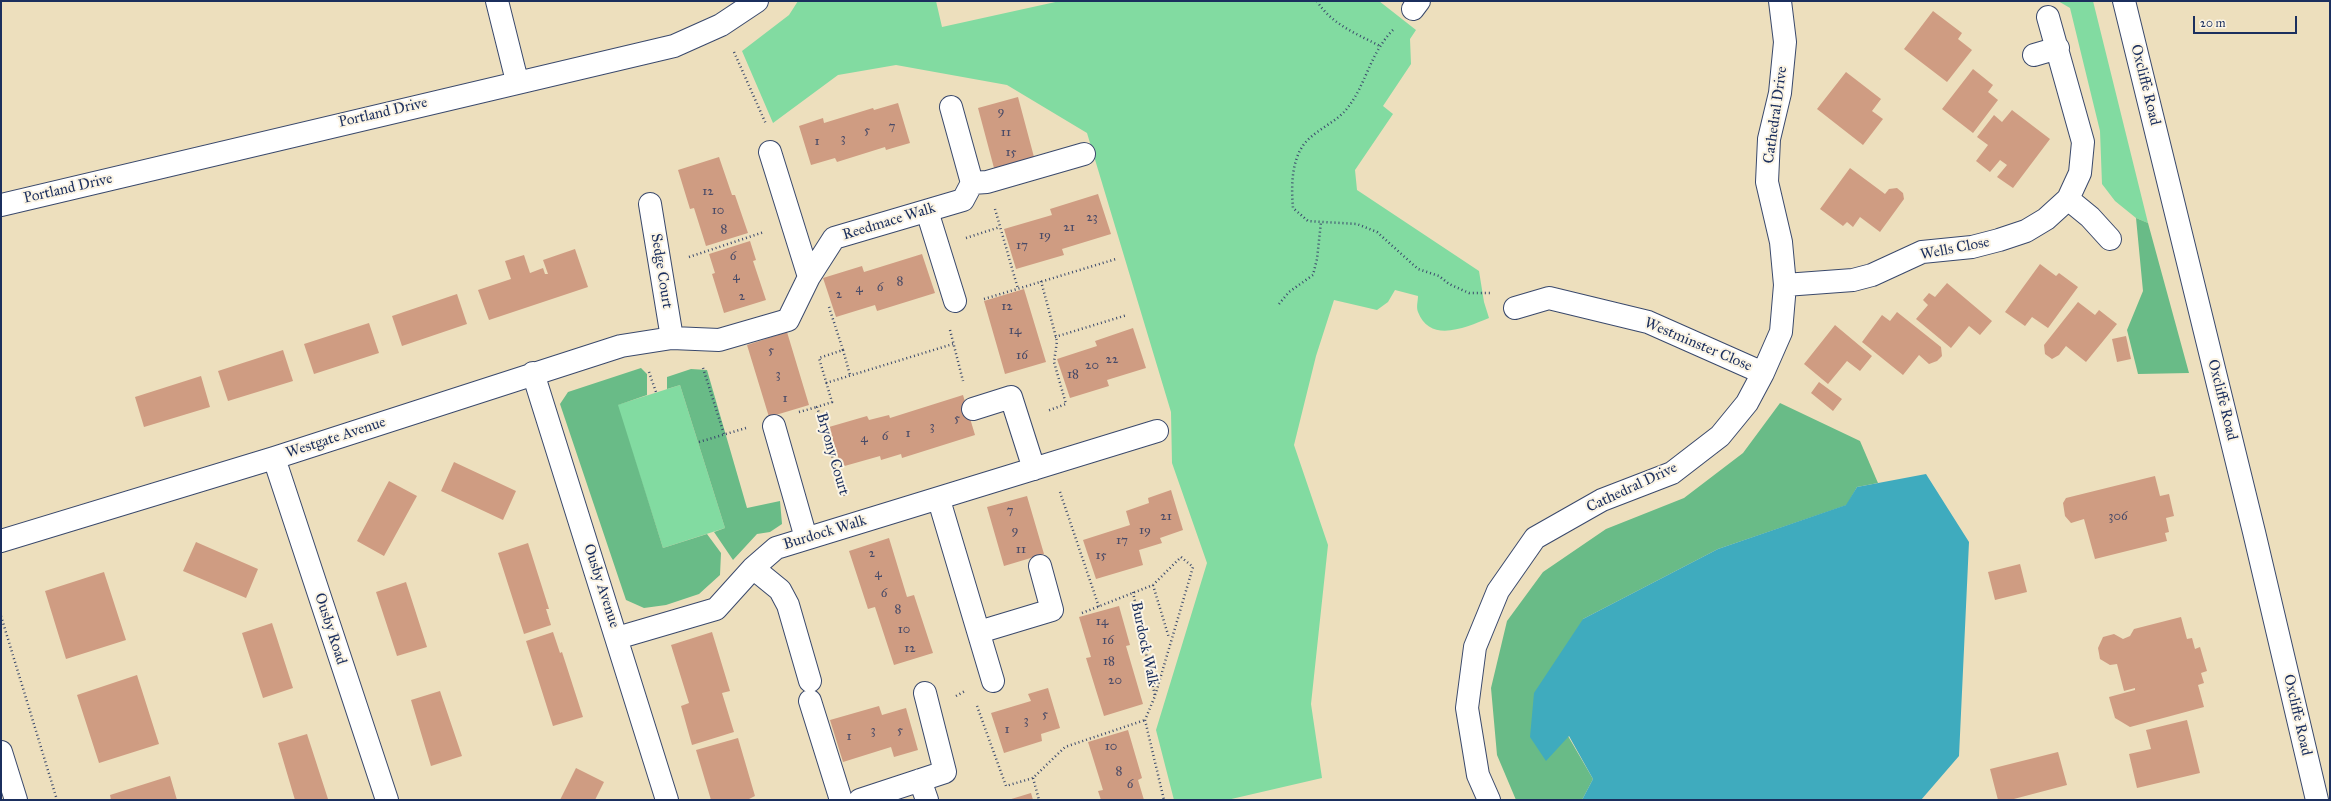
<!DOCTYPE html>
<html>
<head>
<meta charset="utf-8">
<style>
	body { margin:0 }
	#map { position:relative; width:2331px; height:801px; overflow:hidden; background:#eddfbd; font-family:"IM FELL Great Primer",serif }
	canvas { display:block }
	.frame { position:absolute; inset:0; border:2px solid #1b2f5e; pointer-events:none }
	.scale { position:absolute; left:2193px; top:16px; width:104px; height:18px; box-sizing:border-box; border:2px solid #1b2f5e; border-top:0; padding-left:5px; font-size:12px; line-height:14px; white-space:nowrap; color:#1b2f5e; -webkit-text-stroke:3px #fcf5e5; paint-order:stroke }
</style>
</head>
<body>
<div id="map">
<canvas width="2331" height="801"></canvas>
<div class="frame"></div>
<div class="scale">20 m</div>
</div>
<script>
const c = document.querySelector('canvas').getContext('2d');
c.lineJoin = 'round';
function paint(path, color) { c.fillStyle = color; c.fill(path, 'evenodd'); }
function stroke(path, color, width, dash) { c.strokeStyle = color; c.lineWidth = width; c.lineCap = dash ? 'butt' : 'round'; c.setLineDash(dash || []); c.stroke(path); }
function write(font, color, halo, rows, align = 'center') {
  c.font = font + ' "IM FELL Great Primer",serif'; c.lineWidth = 4; c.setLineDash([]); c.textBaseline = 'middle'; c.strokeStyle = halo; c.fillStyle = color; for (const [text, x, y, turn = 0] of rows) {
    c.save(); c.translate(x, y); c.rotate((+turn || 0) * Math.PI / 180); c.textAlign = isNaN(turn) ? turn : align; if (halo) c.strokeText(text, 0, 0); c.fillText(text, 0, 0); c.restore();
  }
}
paint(new Path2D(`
	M798 1H936L942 27 1060 1H1379L1416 30 1410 39 1411 64 1383 106 1393 114 1355 170 1357 190 1479 271 1484 302 1489 318C1467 327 1430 344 1418 312 1416 307 1418 301 1418 296L1395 290 1388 302 1377 310 1334 300 1316 356 1294 445 1328 545 1311 704 1322 778 1227 800H1174L1156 730 1207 563 1172 463 1171 412 1087 133 1007 85 896 65 838 75 773 123 742 51 789 15Z
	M2058 1H2093L2148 223 2136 218 2115 201 2102 184 2100 131 2070 8Z
	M680 385 725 528 663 548 617 405Z`), '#82dba1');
paint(new Path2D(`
	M2136 218 2148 223 2189 373 2138 374 2127 330 2143 291Z
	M641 368 647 374V395L618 405 663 548 707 534 721 553 720 575 699 594 666 605 644 608 626 600 560 404 568 392Z
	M691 369 707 370 747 508 780 501 782 524 770 532 757 534 733 560 714 532 725 528 680 385 667 389V377Z
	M1780 403 1860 441 1878 483 1857 487 1847 505 1718 549 1583 619 1568 736 1593 779 1582 800H1516L1497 755 1491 688 1507 621 1543 572 1606 529 1684 498 1743 453Z`), '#69bb87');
paint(new Path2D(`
	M1926 474 1969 542 1959 756 1921 800H1582L1593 779 1569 736 1546 761 1530 737 1534 693 1583 619 1718 549 1846 505 1857 487Z`), '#3fabbe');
paint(new Path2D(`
	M1933 11 1962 33 1958 39 1972 50 1947 82 1904 49Z
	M1973 69 1993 85 1988 92 1998 100 1973 133 1942 109Z
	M1846 72 1881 99 1872 111 1883 119 1863 145 1817 109Z
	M1018 97 1034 157 994 168 978 108Z
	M898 103 910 143 886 150 885 147 837 162 835 158 811 165 799 126 823 118 824 123 873 108 874 110Z
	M2012 110 2050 139 2013 188 1997 177 2007 165 2000 160 1990 172 1976 161 1988 145 1977 137 1994 115 2002 122Z
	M719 157 732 195H735L748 233 706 246 694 208 690 209 678 170Z
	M1850 168 1885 194 1889 189 1897 188 1903 193 1904 199 1880 232 1860 217 1853 227 1847 222 1843 226 1820 209Z
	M1098 194 1111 234 1062 249 1064 255 1016 269 1004 229 1052 215 1050 209Z
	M750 241 756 260 753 261 766 300 724 313 712 274 715 273 709 254Z
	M575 249 588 287 489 320 478 290 511 279 505 261 524 255 530 273 543 268 545 274H548L543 260Z
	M922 254 935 293 877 311 875 305 836 317 823 278 862 266 864 272Z
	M2040 264 2056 276 2059 273 2078 287 2048 328 2032 317 2025 326 2005 312Z
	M1947 283 1992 321 1980 335 1969 326 1951 348 1916 319 1928 305 1923 300 1929 293 1935 297Z
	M1024 289 1046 362 1005 374 984 301Z
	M457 294 467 324 402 346 392 316Z
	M2078 302 2095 315 2099 310 2117 324 2086 362 2066 346 2059 355 2052 359 2045 354 2044 345Z
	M1897 312 1941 347 1942 356 1937 361 1929 364 1919 355 1903 375 1862 342 1882 315 1890 321Z
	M369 323 379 353 314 374 304 344Z
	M1835 325 1872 356 1860 371 1847 361 1828 384 1804 364Z
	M1133 328 1146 368 1107 380 1109 386 1070 398 1057 359 1097 346 1095 341Z
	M787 332 809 405 769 417 747 345Z
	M2126 336 2131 359 2117 362 2112 339Z
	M283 350 293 381 228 401 218 371Z
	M201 376 210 407 144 427 135 397Z
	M1819 382 1842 399 1833 411 1811 393Z
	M963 395 975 435 902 458 901 454 881 460 880 456 841 467 829 427 867 416 869 420 889 415 890 418Z
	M454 462 516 491 503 520 441 491Z
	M2155 476 2160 496 2169 494 2174 516 2166 518 2169 532 2165 533 2167 541 2095 559 2084 519 2071 523 2065 516 2063 503 2066 498Z
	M389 481 417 496 384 556 357 541Z
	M1171 490 1183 530 1160 538 1162 543 1139 550 1143 565 1096 579 1083 540 1130 525 1126 511 1149 503 1148 498Z
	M1027 496 1044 554 1004 566 987 507Z
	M889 538 907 597 914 595 933 653 894 665 875 607 868 609 849 551Z
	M196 542 258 569 246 598 183 571Z
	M528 543 549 609H546L551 625 524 634 498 553Z
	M2020 564 2027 592 1995 600 1988 572Z
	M104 572 126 640 66 659 45 591Z
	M406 582 427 647 397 656 376 592Z
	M1119 606 1130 645 1126 646 1143 704 1104 716 1086 658 1091 657 1079 617Z
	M2181 617 2187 639 2192 638 2195 649 2200 647 2207 671 2201 673 2204 683 2198 685 2204 707 2130 727 2115 718 2109 697 2135 690V688L2124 691 2117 664 2110 665 2100 659 2098 648 2103 637 2114 634 2123 639 2130 636 2134 629Z
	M272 623 293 688 263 698 242 633Z
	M553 632 560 653 562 652 583 717 553 726 526 641Z
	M712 632 730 691 722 693 734 732 692 745 681 706 689 703 671 645Z
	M137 675 159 744 99 763 77 695Z
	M1048 688 1060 728 1041 734 1042 741 1004 753 991 713 1031 701 1028 694Z
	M440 691 462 756 431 766 411 700Z
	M879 706 882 715 906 708 918 750 894 757 891 747 843 762 830 720Z
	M2187 720 2200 773 2137 788 2129 754 2151 749 2146 730Z
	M1128 730 1142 778 1138 780 1144 800H1101L1098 791 1103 790 1088 742Z
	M307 734 328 799 324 800H295L278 743Z
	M738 738 755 796 747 800H711L696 750Z
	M2058 752 2067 785 2010 800H1998L1990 769Z
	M576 768 604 782 595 800H560Z
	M170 776 177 800H111L110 795Z
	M1031 793 1033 800H1008Z`), '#cf9c82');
const minor = new Path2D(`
	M497 1 517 81
	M1413 9 1419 1
	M2034 55 2058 48
	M770 152 809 277
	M972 183 987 182 1084 154
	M2068 199 2090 217 2110 239
	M650 204 672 338
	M1 205 674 46 721 25 757 1
	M927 211 955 301
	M1785 285 1853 280 1872 275 1922 252 1972 247 1999 240 2026 231 2046 219 2068 199 2080 173 2083 142 2048 17
	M1515 308 1549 298 1648 322 1763 373
	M533 373 667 800
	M973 409 1011 397 1034 469
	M774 426 806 538
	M274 458 387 800
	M939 500 993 681
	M1 541 274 458 621 346 672 338 719 340 788 320 809 277 834 238 963 200 972 183 951 107
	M753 568 780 590 788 605 810 681
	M979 632 1052 610 1040 566
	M617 638 716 609 753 568 776 548 1157 431
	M810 701 841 800
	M1 752 16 800
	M920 780 927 800
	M860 800 945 772 925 693
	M1489 800 1478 775 1467 708 1475 647 1498 591 1535 538 1602 500 1672 473 1720 436 1747 403 1763 373 1781 332 1785 285 1781 242 1767 182 1769 139 1780 93 1785 42 1780 1`);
const major = new Path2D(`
	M2124 1 2254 532 2317 800`);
stroke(minor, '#3a496c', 24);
stroke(major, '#3a496c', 24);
stroke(new Path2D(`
	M1317 1C1331 24 1357 34 1380 46
	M1393 30C1369 54 1366 87 1345 111 1336 121 1321 128 1311 137 1291 153 1291 185 1293 208L1308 221 1357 224 1377 232 1418 269 1439 276 1449 284 1469 293H1491
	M734 52 766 124
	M995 209 1018 289
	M966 238 1000 227
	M689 257 764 232
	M1041 281 1057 341 1054 362 1066 404 1047 411
	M984 299 1116 259
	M1279 304 1289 292 1313 275 1317 259 1321 222
	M829 307 843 350 819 358 832 402 817 407 845 497
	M950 330 963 381
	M1055 337 1127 315
	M843 350 850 375
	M703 368 724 434
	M649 372 656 392
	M826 383 953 344
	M799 412 817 407
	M699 442 746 428
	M1060 492 1099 607
	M1153 585 1169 638
	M1133 592 1155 696 1145 720
	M1082 613 1153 585 1181 557 1193 567 1155 696
	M1 616 57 800
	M956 696 965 691
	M977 706 1006 786 1033 778 1065 747 1145 720
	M1145 720 1164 800
	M1033 778 1039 800`), '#3a496c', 2.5, [1, 3]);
stroke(minor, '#fff', 22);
stroke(major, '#fff', 22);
write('13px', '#484a67', null, [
	["9",1001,112],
	["7",892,127],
	["5",867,131],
	["11",1006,133],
	["3",843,139],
	["1",817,142],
	["15",1011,153],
	["12",708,192],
	["10",718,211],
	["23",1092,218],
	["21",1069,228],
	["8",724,230],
	["19",1045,236],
	["17",1022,246],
	["6",733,257],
	["4",736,277],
	["8",900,282],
	["6",880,288],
	["4",859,289],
	["2",839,295],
	["2",742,297],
	["12",1007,307],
	["14",1015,331],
	["5",771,351],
	["16",1022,356],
	["22",1112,360],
	["20",1092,366],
	["3",778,375],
	["18",1073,375],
	["1",785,399],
	["5",957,419],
	["3",932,427],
	["1",908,434],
	["6",885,437],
	["4",864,439],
	["7",1010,511],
	["21",1166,517],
	["306",2118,517],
	["9",1015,531],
	["19",1145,531],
	["17",1122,541],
	["11",1021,550],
	["2",872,554],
	["15",1101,556],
	["4",878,574],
	["6",884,594],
	["8",898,610],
	["14",1102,622],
	["10",904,630],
	["16",1108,641],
	["12",910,649],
	["18",1109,662],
	["20",1115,681],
	["5",1045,715],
	["3",1026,721],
	["1",1007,730],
	["3",873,731],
	["5",900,731],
	["1",849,737],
	["10",1111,747],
	["8",1119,772],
	["6",1130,785]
]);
write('15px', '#1b2f5e', '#fcf5e5', [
	["Oxcliffe Road",2145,85,76],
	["Portland Drive",383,113,-13],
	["Cathedral Drive",1776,115,-82],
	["Portland Drive",68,189,-13],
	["Reedmace Walk",889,222,-17],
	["Wells Close",1955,249,-11],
	["Sedge Court",661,271,81],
	["Westminster Close",1698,345,23],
	["Oxcliffe Road",2222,400,76],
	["Westgate Avenue",336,438,-18],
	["Bryony Court",832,454,74],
	["Cathedral Drive",1632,488,-25],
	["Burdock Walk",825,533,-17],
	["Ousby Avenue",601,586,72],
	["Ousby Road",330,629,72],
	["Burdock Walk",1144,644,78],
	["Oxcliffe Road",2297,715,77]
]);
</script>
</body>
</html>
